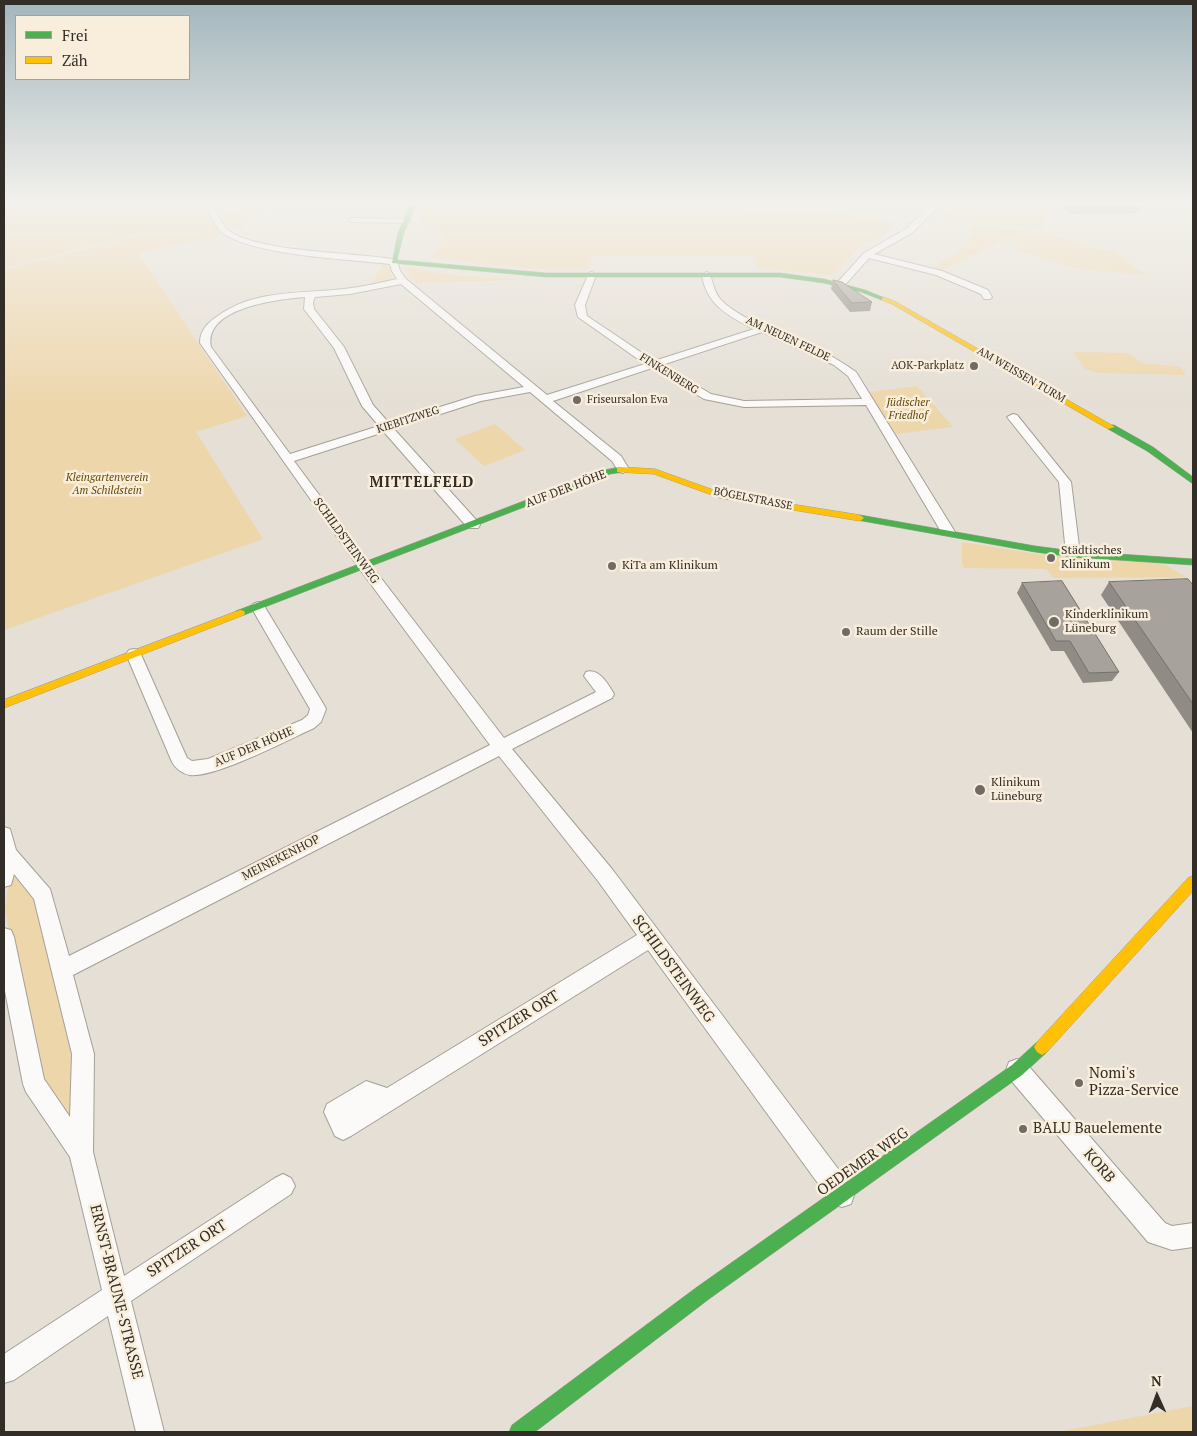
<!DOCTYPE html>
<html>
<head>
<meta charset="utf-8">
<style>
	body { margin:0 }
	#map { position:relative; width:1197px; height:1436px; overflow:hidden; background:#e5dfd5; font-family:"PT Serif",serif }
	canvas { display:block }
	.frame { position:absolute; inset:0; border:5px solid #322d27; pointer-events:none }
	.legend { position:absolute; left:15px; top:15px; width:175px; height:65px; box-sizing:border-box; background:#f9eedc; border:1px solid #a9a194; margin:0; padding:6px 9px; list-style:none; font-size:15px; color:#322d27 }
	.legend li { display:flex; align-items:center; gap:10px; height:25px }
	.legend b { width:25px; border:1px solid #a9a194 }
	.north { position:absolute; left:1132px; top:1371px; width:50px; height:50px; -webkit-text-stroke:4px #f9eedc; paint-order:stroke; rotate:358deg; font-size:14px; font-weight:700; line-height:20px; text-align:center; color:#322d27 }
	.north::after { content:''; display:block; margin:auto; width:18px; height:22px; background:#322d27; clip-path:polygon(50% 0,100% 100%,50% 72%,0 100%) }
</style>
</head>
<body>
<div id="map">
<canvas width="1197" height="1436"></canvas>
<div class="frame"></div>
<ul class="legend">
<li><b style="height:6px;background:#4caf50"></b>Frei</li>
<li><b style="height:6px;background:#ffc107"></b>Zäh</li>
</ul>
<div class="north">N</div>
</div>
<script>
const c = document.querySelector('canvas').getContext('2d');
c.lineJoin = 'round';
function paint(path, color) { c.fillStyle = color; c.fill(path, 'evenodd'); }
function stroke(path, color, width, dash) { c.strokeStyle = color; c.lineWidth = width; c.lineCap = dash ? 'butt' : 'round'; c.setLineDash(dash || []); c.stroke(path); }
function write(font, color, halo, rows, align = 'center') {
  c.font = font + ' "PT Serif",serif'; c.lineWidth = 5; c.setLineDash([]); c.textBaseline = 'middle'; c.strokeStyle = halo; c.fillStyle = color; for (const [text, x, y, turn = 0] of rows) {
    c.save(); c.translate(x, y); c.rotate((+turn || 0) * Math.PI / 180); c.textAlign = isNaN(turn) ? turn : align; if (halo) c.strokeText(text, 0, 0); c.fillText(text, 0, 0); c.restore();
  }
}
paint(new Path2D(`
	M4 205H204L225 235 138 253 247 416 196 432 263 539 4 630V270L134 237 133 235 4 268Z
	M251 205H287L253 212 243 226 234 230 222 214Z
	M424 205H725L738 208 843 213 896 224 880 238 863 242 836 273 829 275 757 268 754 256H593L587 269H533L432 258 445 236 419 223Z
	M949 205H1023L1045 208V229L945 219 939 215Z
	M972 225 1046 233 1098 249 1115 251 1146 275 1073 268 1016 249 1019 245 1014 241 1005 239 940 271 933 268 969 245Z
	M383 264 388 266 394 281 371 285Z
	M408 268 453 275 526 280 415 283 404 269Z
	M1073 352 1127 353 1142 363 1181 367 1186 375 1099 373 1085 369Z
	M917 386 953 427 896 434 869 392Z
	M495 424 525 450 484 466 455 439Z
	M962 542 1037 554 1162 563 1186 577 1054 578 1046 569 964 568 962 564Z
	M11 865 38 900 77 1056 76 1131 41 1080 5 910Z
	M1193 1406V1432H1058Z`), '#eed6ab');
const street = new Path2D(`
	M206 205H214C218 213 221 223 227 229 253 253 359 252 397 260L400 271 406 279 547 395 645 364 578 317 575 305 589 273 592 272 596 275 585 305 587 316 654 361 754 329C729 317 706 304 702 275L706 272 709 273C714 283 713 292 722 301 734 313 753 321 769 328 799 341 829 352 856 372L955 532 953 535H943L866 405 744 407 704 399 652 368 553 401 621 456 629 469 623 473 619 472 612 461 530 392 481 401 394 429 478 522 480 525 478 528H468L384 432 294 461 374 569 504 738 596 692 584 676 586 672C599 668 608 684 614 694L612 698 512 749 612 869 851 1186 854 1195 851 1204 842 1207 833 1204 648 950 351 1136 343 1140 335 1136 324 1112 327 1104 366 1081 387 1088 637 935 598 881 499 756 73 975 94 1054 93 1152 124 1276 275 1178 283 1174 291 1178 295 1186 291 1194 131 1301 164 1432H136L108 1316 14 1380 4 1383V1354L102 1290 70 1157 26 1092 23 1084 4 986V928L11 930 14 937 44 1079 70 1117 72 1054 34 899 14 874 11 885 4 887V827L10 829 16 850 50 889 69 956 490 745 364 575 200 343C200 332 206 324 215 318 252 289 300 294 344 289 362 287 380 283 397 279L392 271 390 264C348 259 258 256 224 234 215 228 211 215 206 205ZM401 284 524 387 475 396 389 423 373 405 344 347 314 309 313 302 315 297 350 294ZM305 297 304 309 334 348 362 406 379 426 290 454 211 347C203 307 280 299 305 297ZM762 332 834 365 848 376 862 399 744 401 711 394 662 365Z
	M931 205H940L912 233 874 254 942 271 988 290 992 297 990 299H984L981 294 936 275 869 258 843 287H837V283L864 253 906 229Z
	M350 218 406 219 410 221 406 223 353 222 349 220Z
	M1013 414 1017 415 1071 482 1080 554 1078 557H1068L1066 554 1059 482 1007 417Z
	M258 602 263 604 324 705 326 709 321 722 314 728C288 740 215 778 190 775 183 774 175 768 172 762L126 654 129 650 134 649 139 650 187 758 192 761 208 759 302 720 308 715 310 709 251 607 253 604Z
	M1017 1059 1025 1062 1165 1223 1172 1226 1193 1223V1247L1172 1250 1148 1242 1009 1078 1006 1070 1009 1062Z`);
const fast = new Path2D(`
	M410 205H416L404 233 397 260 546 273H780L824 279 865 290 887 299 882 300 861 292 824 283 780 277H546L392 263 398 233Z
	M1108 425H1114L1153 447 1193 477V484L1147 451 1108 429Z
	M620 467 623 468V472L610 474 244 615H236L235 613 236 611 605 470Z
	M860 515 1035 546 1073 551 1193 559V565L1073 557 1035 552 857 520 856 518Z
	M1042 1039 1047 1042 1050 1047 1047 1052 1022 1075 709 1299 535 1432H509L512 1425 697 1287 1012 1065 1037 1042Z`);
const slow = new Path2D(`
	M884 297 896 302 1115 427 1108 429 892 304 882 300V298Z
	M620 467 655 469 722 493 860 515 864 518 860 521 720 498 654 474 617 472V468Z
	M240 610 244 611 245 613 244 615 4 708V700Z
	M1193 876V891L1047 1052 1042 1055 1037 1052 1034 1047 1037 1042 1188 878Z`);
stroke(street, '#a49f97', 2);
stroke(fast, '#a49f97', 1);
stroke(slow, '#a49f97', 1);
paint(street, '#fbfaf9');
paint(fast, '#4caf50');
paint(slow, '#ffc107');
paint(new Path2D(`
	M1062 205H1142L1138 213 1071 214Z
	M833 280 872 302 870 311 850 312 831 289Z
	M1109 582 1193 585V733L1101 595Z
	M1022 583 1119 672 1112 681 1083 683 1064 651H1051L1017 593Z`), '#908b85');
const building = new Path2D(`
	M833 280 842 282 872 302 852 303Z
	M1188 579 1193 585V704L1109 582Z
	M1062 581 1119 672 1089 673 1070 641H1056L1022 583Z`);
paint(building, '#a7a29b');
stroke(building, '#75716c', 1);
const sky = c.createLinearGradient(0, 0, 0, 406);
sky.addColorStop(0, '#a3b6bd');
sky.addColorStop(0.5, '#f3f1ec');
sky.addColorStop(1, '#f3f1ec00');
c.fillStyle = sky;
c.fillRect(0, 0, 1197, 406);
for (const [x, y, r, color] of [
	[974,366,5,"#716b64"],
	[577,400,5,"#716b64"],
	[1051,558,5,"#716b64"],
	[612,566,5,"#716b64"],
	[1054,622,6,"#716b64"],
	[846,632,5,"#716b64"],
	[980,790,6,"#716b64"],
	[1079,1083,5,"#716b64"],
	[1023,1129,5,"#716b64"]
]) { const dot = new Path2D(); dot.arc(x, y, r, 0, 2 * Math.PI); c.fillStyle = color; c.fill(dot); stroke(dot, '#f9eedc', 2); }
write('11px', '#322d27', '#f9eedc', [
	["AM NEUEN FELDE",788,339,25],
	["FINKENBERG",669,374,32],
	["AM WEISSEN TURM",1021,375,30],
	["KIEBITZWEG",408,420,-18],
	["BÖGELSTRASSE",753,499,11]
]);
write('11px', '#322d27', '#f9eedc', [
	["AOK-Parkplatz",964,366],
	["Friseursalon Eva",587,400,"left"]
], 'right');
write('italic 11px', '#664802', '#f9eedc', [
	["Jüdischer",908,403],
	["Friedhof",908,416],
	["Kleingartenverein",107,478],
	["Am Schildstein",107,491]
]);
write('12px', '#322d27', '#f9eedc', [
	["AUF DER HÖHE",566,489,-21],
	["SCHILDSTEINWEG",346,541,54],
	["AUF DER HÖHE",254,747,-23],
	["MEINEKENHOP",281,858,-27]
]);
write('12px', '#322d27', '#f9eedc', [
	["Städtisches",1061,551],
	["Klinikum",1061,565],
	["KiTa am Klinikum",622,566],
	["Kinderklinikum",1065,615],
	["Lüneburg",1065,629],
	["Raum der Stille",856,632],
	["Klinikum",991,783],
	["Lüneburg",991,797]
], 'left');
c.letterSpacing = '1px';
write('bold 15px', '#322d27', '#f9eedc', [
	["MITTELFELD",422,483]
]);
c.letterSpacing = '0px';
write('15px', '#322d27', '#f9eedc', [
	["SCHILDSTEINWEG",673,969,54],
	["SPITZER ORT",519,1019,-32],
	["OEDEMER WEG",863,1162,-35],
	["KORB",1099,1166,49],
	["SPITZER ORT",187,1249,-33],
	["ERNST-BRAUNE-STRASSE",116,1292,76]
]);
write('15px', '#322d27', '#f9eedc', [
	["Nomi's",1089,1074],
	["Pizza-Service",1089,1091],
	["BALU Bauelemente",1033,1129]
], 'left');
</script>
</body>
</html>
